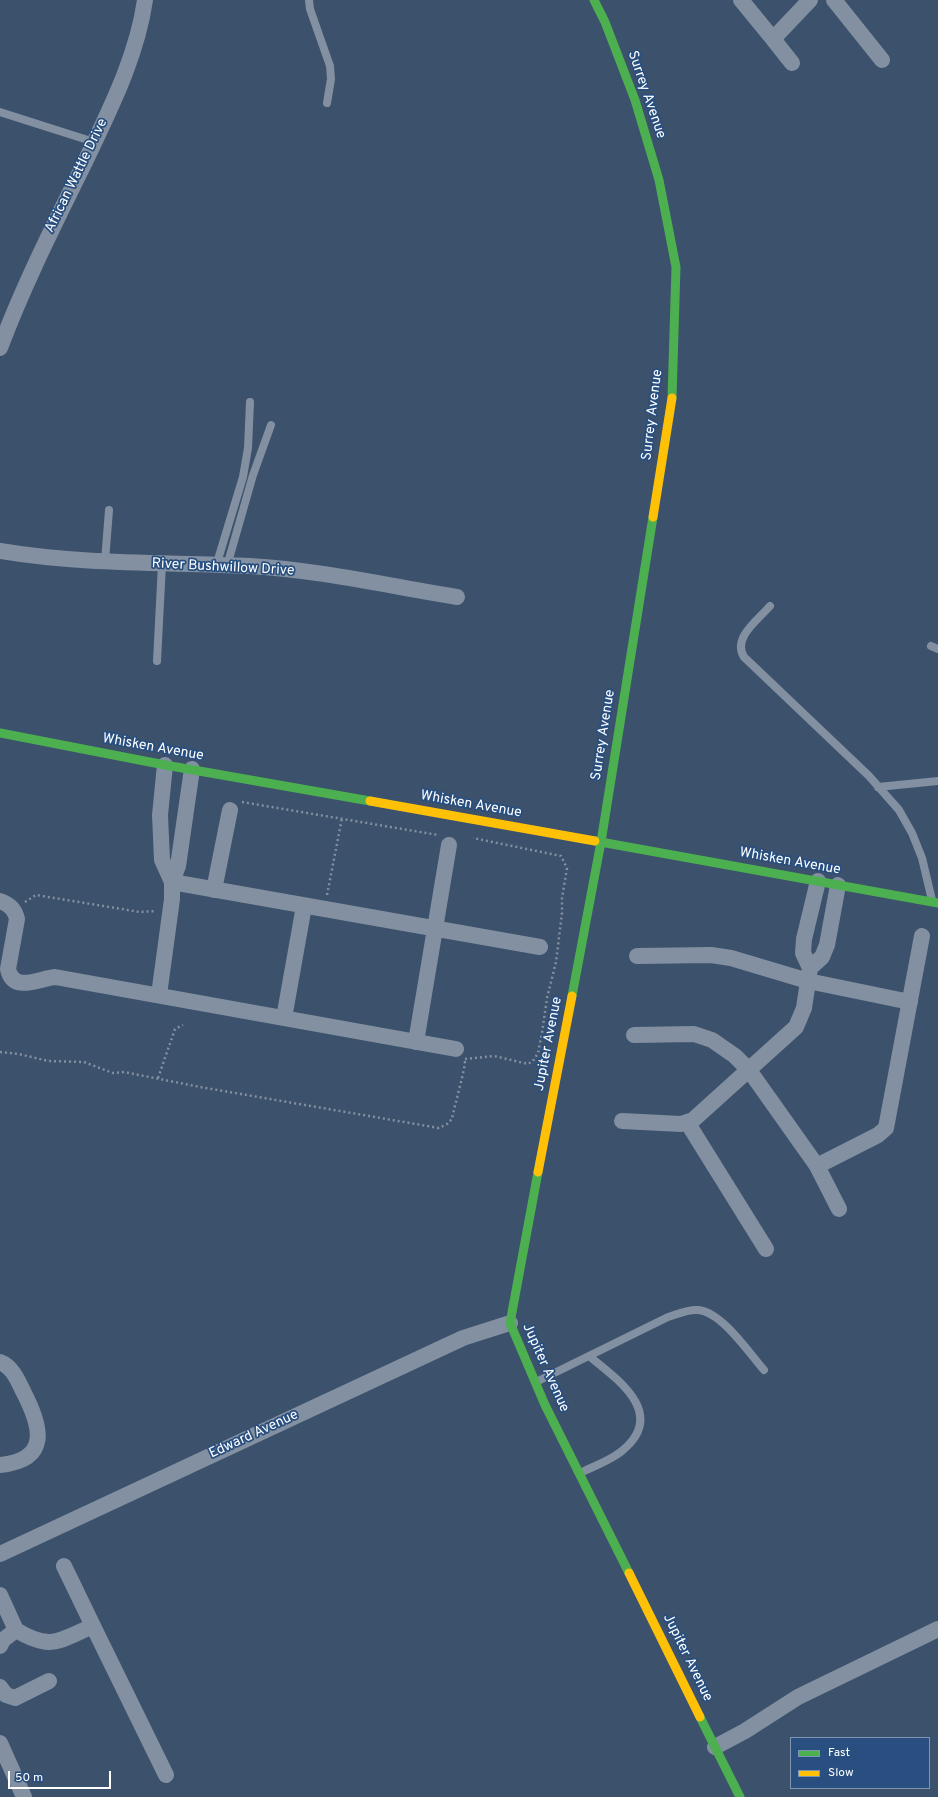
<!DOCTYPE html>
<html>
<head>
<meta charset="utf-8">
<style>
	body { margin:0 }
	#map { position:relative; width:938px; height:1797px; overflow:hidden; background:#3c516b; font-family:Overpass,sans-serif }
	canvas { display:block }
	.legend { position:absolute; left:790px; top:1737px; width:140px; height:52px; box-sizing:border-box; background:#284f7f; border:1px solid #7e95b2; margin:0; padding:5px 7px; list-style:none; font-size:12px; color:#fff }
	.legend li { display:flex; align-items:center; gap:8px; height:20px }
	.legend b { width:20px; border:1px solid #7e95b2 }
	.scale { position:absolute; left:8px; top:1771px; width:103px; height:18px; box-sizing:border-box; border:2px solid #fff; border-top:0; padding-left:5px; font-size:12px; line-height:14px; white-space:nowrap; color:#fff; -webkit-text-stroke:3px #284f7f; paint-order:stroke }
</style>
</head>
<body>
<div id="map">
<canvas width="938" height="1797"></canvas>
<ul class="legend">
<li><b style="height:5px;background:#4caf50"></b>Fast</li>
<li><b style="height:5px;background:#ffc107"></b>Slow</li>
</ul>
<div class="scale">50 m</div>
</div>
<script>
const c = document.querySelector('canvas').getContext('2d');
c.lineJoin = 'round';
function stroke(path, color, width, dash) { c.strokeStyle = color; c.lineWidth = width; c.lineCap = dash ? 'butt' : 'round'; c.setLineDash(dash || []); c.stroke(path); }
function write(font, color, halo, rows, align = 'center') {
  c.font = font + ' Overpass,sans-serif'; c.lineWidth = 3.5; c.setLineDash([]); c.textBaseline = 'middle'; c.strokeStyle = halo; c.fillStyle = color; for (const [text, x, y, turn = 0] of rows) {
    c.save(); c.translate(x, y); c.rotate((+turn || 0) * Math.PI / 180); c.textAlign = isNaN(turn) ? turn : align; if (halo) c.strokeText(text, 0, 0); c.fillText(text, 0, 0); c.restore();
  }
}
stroke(new Path2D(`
	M242 802 438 835
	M327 895 342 818
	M25 902 36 895 140 912 156 911
	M0 1052 19 1054 48 1061 84 1062 113 1073 124 1072 200 1087 439 1128 447 1124 452 1119C454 1107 466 1067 465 1059
	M465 1059 494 1056 528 1064 533 1061 538 1053 542 1033 547 998 556 962 562 913V898L567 868 561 856 473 838
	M158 1078 175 1029 183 1025`), '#8290a1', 2.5, [2, 3]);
stroke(new Path2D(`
	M309 0 310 9 330 66 331 79 327 103
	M0 112 94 142
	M105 561 109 510
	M216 566 243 477 248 448 250 402
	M227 566 253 475 271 425
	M770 606C758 620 732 638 744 657L869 776 899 810 912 833 922 858 932 900
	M931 646 938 649
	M157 661 162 564
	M878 787 938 781
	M536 1382 668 1317C678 1314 688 1309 698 1310 722 1312 749 1353 764 1370
	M580 1473C594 1466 612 1460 623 1450 667 1413 617 1379 589 1356`), '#8290a1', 8);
stroke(new Path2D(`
	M741 0 773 39 810 0
	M834 0 882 60
	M773 39 792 63
	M0 348C24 284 55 223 85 162 109 111 137 57 145 0
	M0 551C83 565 167 562 250 566 319 570 389 586 457 597
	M165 765 160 815 162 860 172 882
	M172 882 540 947
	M214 890 230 810
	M0 901C9 904 15 909 17 919L8 969C13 993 38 979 55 977L456 1049
	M637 956 711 955 731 958 808 981 910 1002
	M810 968 822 957 827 945 838 885
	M159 995 172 899V882L178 866 192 769
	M284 1018 304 906
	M634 1035 694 1034 712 1040 735 1056 749 1070 817 1166 839 1209
	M416 1042 449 845
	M622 1121 681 1124 693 1120 796 1027 804 1008 810 968 803 953 804 939 818 881
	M687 1122 766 1249
	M817 1166 878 1135 886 1128 922 936
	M0 1362C13 1367 18 1381 24 1393 41 1426 51 1460 0 1465
	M0 1554 463 1338 510 1323
	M0 1595 16 1630 3 1640 0 1646
	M93 1626 166 1775
	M16 1630C51 1651 58 1641 93 1626L64 1566
	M0 1687 6 1695 15 1698 49 1681
	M0 1743 24 1797
	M715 1747 745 1731 798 1697 938 1629`), '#8290a1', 16);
stroke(new Path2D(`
	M594 0 605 22 635 100 659 180 676 267 672 398
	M0 733 165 765 370 801
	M595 841 938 903
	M572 996 601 842 653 517
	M538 1172 510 1323 545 1405 629 1573
	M700 1717 740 1797`), '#4caf50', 9);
stroke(new Path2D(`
	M653 517 672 398
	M370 801 595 841
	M538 1172 572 996
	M629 1573 700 1717`), '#ffc107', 9);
write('14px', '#fff', '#284f7f', [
	["Surrey Avenue",646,95,71],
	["African Wattle Drive",77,176,-64],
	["Surrey Avenue",653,415,-83],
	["River Bushwillow Drive",223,568,3],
	["Surrey Avenue",604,735,-81],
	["Whisken Avenue",153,748,10],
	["Whisken Avenue",471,805,10],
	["Whisken Avenue",790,862,10],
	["Jupiter Avenue",549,1044,-79],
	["Jupiter Avenue",545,1368,66],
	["Edward Avenue",254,1435,-25],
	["Jupiter Avenue",687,1658,64]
]);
</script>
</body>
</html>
